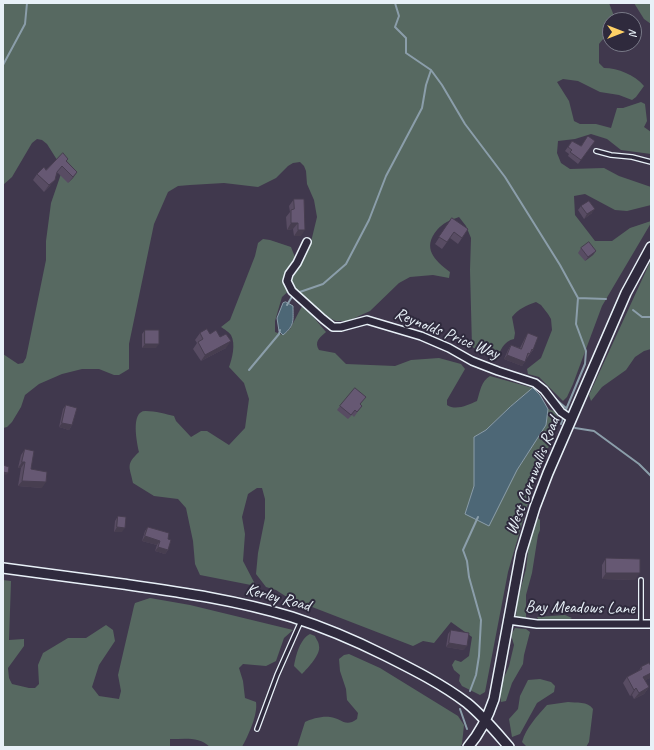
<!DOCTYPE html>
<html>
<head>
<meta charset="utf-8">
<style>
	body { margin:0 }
	#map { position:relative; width:654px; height:750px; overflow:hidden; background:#40384d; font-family:Caveat,sans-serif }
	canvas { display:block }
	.frame { position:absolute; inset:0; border:4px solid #e8f1f8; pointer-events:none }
	.north { position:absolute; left:602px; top:12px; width:40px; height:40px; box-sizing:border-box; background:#2f2a3d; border:1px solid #797a88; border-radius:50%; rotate:90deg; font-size:11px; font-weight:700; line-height:16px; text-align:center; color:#e8f1f8 }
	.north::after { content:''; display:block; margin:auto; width:14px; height:18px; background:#ffd166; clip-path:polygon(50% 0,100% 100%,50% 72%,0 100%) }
</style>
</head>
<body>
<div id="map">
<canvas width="654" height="750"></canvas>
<div class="frame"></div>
<div class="north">N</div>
</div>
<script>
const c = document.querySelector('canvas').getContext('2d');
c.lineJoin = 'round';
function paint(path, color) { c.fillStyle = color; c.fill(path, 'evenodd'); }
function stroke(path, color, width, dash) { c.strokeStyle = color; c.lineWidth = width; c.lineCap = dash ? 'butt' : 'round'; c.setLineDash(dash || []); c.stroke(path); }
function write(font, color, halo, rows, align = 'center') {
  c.font = font + ' Caveat,sans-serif'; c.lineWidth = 4; c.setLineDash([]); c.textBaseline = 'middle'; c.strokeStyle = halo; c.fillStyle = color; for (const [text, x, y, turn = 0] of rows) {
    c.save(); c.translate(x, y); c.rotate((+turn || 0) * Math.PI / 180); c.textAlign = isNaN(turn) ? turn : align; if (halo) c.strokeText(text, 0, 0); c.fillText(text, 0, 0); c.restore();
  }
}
paint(new Path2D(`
	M3 3H609L614 16 612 20H610C610 31 606 36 599 44V63L604 68C618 68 635 75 644 86L636 97 632 100 619 95 600 92 578 81 563 79 557 82 569 101 574 121 580 124H596L611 128 617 108H623L641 102 645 104 647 121 644 127 651 132V154L621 150 607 139 591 134 575 139 558 141 557 153 561 163 570 169 604 168 619 176 651 187V205L627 211 615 210 585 194 574 196 575 215 595 241H612L630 228 651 221V223L602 306 573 384 567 397 563 401 539 377 528 374 527 369 541 358 552 330 551 319 548 314 541 305 536 302C527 305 518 309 512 317L515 333 514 339C504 341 500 350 497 360L472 347 470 270 471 238 466 226 459 217C450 220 443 223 437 230 422 248 434 260 450 272L449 278 433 275 410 277 399 283 370 311 348 321H336L325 316 293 287 282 297 275 321V332L283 335 290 329 302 306 310 313 326 332C319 338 314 342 319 350L335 353 346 364 395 366 411 360 439 358 461 364 465 369 447 400V405C456 411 468 405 477 401 480 392 481 381 490 376L533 388 510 407 486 430 474 437V486L465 514 517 470 546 425 548 409 554 411 558 417 555 431 533 486 508 572 485 692 480 695 462 686 459 681 460 675 454 670 452 665 455 660 461 662 469 656 472 637 451 622 434 643 423 641 413 646 307 605 296 603 276 590 266 587 256 574 258 553 265 518V499L262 488H257L248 494 242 517 245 534 243 561 256 586 200 575 195 564 193 541 186 508 178 499 154 496 133 483C130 467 125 465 139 452 137 443 130 410 146 411 155 411 166 414 174 416L176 421 191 437 201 431H207L229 445 245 428 249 399 244 383 229 367C232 359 236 344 231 335 229 332 224 329 221 327L230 320 255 256 258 243 263 239 270 240 291 247 298 265 310 246 317 217 314 200 307 184 306 171 304 166 300 162 293 163 288 166 276 178 258 187 224 183 190 185 178 186 168 192 154 224 129 344V369L119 375H114L99 369H82L62 374 39 384 25 395 21 407 12 422 7 427 3 428V354L18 364 23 363 26 358 46 260V241L51 203 61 174 59 163 47 144 42 140 37 139 32 143 12 177 3 185Z
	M634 3H651V24L644 19Z
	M651 260V349L644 351 635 357 626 370 602 387 591 401 589 395Z
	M538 518 540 520V530L538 535 532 573 526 595V618L524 619 516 618 517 602 526 569 529 544Z
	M3 580 11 581 9 640 24 639V646L8 668 9 678 12 684 29 688H35L39 684 38 665 43 653 68 638H86L106 625 113 630 115 641 99 665 92 687 99 696 119 699 121 691 118 675 134 606 135 603 150 598 190 605 293 630 284 638 276 661 266 666 243 664 239 668 243 681 245 698 256 702C258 715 248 736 242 747H210C199 736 184 739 170 739V747H3Z
	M565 615 572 618 564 622 541 621 538 619 537 617Z
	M515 628 526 629 530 632 524 655 523 664 512 683 506 701 501 702 500 694 503 680 509 666 514 645 511 635Z
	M310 634 315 636C316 639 319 642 319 646 321 654 308 668 302 674L294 666C296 655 300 639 310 634Z
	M349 654 380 668 458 716 464 725 462 744 460 747H297L305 722C311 719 322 716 330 717 341 718 345 728 357 719L358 713 347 700 346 689 340 671 339 659 344 655Z
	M540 679 551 682 555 686 554 692 537 703 520 734 512 737 509 719 518 709 520 696 528 680Z
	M568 702C576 703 588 701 593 709L589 742 586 747H527L522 742C526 728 537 716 547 705Z`), '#576961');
const water = new Path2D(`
	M286 302 293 306C293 321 295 325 283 335L279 331 277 318 283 303Z
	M533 388 540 395 548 409 546 425 517 470 489 526 465 514 474 486V437L486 430 510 407Z`);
paint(water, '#4d6776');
stroke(water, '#8b9eaa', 1);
stroke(new Path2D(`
	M395 3 399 16 395 27 406 38V53L431 70 442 85 465 124 505 177 560 265 578 298 576 324 586 351 585 364 565 412
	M3 65 25 24 27 3
	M297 293 323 284 346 264 369 220 386 176 422 108 426 85 431 70
	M578 298 606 299
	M287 305 293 295
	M633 310 642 317H651
	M249 370 279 334 280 330
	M552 396 566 408
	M561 424 563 418
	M575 428 594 431 639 464 651 476
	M470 691 476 675 479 656 481 620 469 577 467 561 463 550 478 517
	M460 709 467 729`), '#8b9eaa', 2);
const service = new Path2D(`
	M596 151 611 155 632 157 651 162
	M641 624V580
	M257 729 277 675 301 621`);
const minor = new Path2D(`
	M307 242 297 263 289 274 287 281 292 291 323 319 333 327H341L367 320 421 336 449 348 472 361 498 371 535 383 544 390 561 412 571 419
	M508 620 537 624H651`);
const tertiary = new Path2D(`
	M3 568C43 573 83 579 123 584 179 592 237 600 292 617 323 627 354 640 384 655 412 669 442 684 467 703 483 716 496 732 509 747
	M468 747C480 733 488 717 494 699L521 553 535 507 548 473 626 293 651 247`);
stroke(service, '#e8f1f8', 6);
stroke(minor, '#e8f1f8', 10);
stroke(tertiary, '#e8f1f8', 12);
stroke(service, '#2f2a3d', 3.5);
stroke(minor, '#2f2a3d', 7);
stroke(tertiary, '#2f2a3d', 9);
paint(new Path2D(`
	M572 141 581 146 595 141 578 164 568 156 569 154 565 151Z
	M67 161 77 172 73 178 68 183 58 173 56 174 50 186 44 192 33 180 37 174Z
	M294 199 301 236H294L293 229 287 230 286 217 290 212 289 206Z
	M581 206 592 213 584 219 578 210Z
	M447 225 468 229 458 244 450 238 442 249 435 244Z
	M581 248 596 251 593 255 585 261 578 253Z
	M145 330 156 348H142V334Z
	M200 333 210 334 226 348 201 361 193 349 197 343 195 340Z
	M528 333 533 350 527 358 522 366 504 359 508 350 511 345 520 348 525 338Z
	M361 404 359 410 354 417 352 415 348 419 337 410 340 406Z
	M66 405 72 425 69 430 59 427 63 409Z
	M25 449 31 469 42 488 18 486 21 468H18L21 455Z
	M118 516 122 532H114L115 521Z
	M148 527 168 539V550L165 554 155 551 157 545 142 541 145 531Z
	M606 558 635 580 602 579V565Z
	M451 630 464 650 446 647 448 634Z
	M641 667 650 678 645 680 649 687 644 694 634 699 632 695 630 696 623 683 627 677 639 671Z`), '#584c63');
paint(new Path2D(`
	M77 172 73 178 68 183 73 177Z
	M55 180 50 186 44 192 49 185Z
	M595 209 592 213 584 219 587 214Z
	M291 223H298L293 229 287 230Z
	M298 230H305L301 236H294Z
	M596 251 593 255 585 261 588 257Z
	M231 341 226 348 201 361 205 355Z
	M145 344H159L156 348H142Z
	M507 355 525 362 522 366 504 359Z
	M62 423 72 425 69 430 59 427Z
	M22 462H25L21 468H18Z
	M3 472 8 473 6 475 3 474Z
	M22 481 46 482 42 488 18 486Z
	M117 527 125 528 122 532H114Z
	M145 536 160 541 157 545 142 541Z
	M158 547 168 550 165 554 155 551Z
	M606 573H640L635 580 602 579Z
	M449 643 467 646 464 650 446 647Z
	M651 673V676L650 678 639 683 643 677Z
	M649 687 644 694 634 699 639 693Z
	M636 688 632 695 630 696 634 690Z`), '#473e50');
const building = new Path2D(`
	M588 136 595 141 581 160 570 152 572 150 568 147 572 141 581 146Z
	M63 153 68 159 66 161 77 172 73 177 62 166 57 172 55 180 49 185 37 174 44 167 46 170Z
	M294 199H304L305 230H298V223H291V210L294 209Z
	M589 201 595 209 587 214 581 206Z
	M452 218 468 229 462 238 454 232 447 242 439 237Z
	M589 242 596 251 588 257 581 248Z
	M207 329 210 334 216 330 220 337 226 334 231 341 205 355 198 342 203 339 200 333Z
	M145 330H159V344H145Z
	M528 333 538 337 533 350 532 349 530 354 528 353 525 362 507 355 511 345 521 349Z
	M355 388 366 397 360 404 362 406 357 412 355 410 351 415 340 406Z
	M66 405 77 408 72 425 62 423Z
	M25 449 34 451 31 469 47 472 46 482 22 481 25 462H22Z
	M3 465 9 467 8 473 3 472Z
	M118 516 126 517 125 528 117 527Z
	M148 527 169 533 168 539 171 540 168 550 158 547 160 541 145 536Z
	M606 558 640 559V573H606Z
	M451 630 469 633 467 646 449 643Z
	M649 663 651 666V673L643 677 649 687 639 693 636 688 634 690 627 677 642 669 641 667Z`);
paint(building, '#665873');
stroke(building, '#473e50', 1);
write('17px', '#e8f1f8', '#2f2a3d', [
	["Reynolds Price Way",447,334,22],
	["West Cornwallis Road",533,476,-69],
	["Kerley Road",278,598,15],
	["Bay Meadows Lane",580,608,1]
]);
</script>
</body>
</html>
